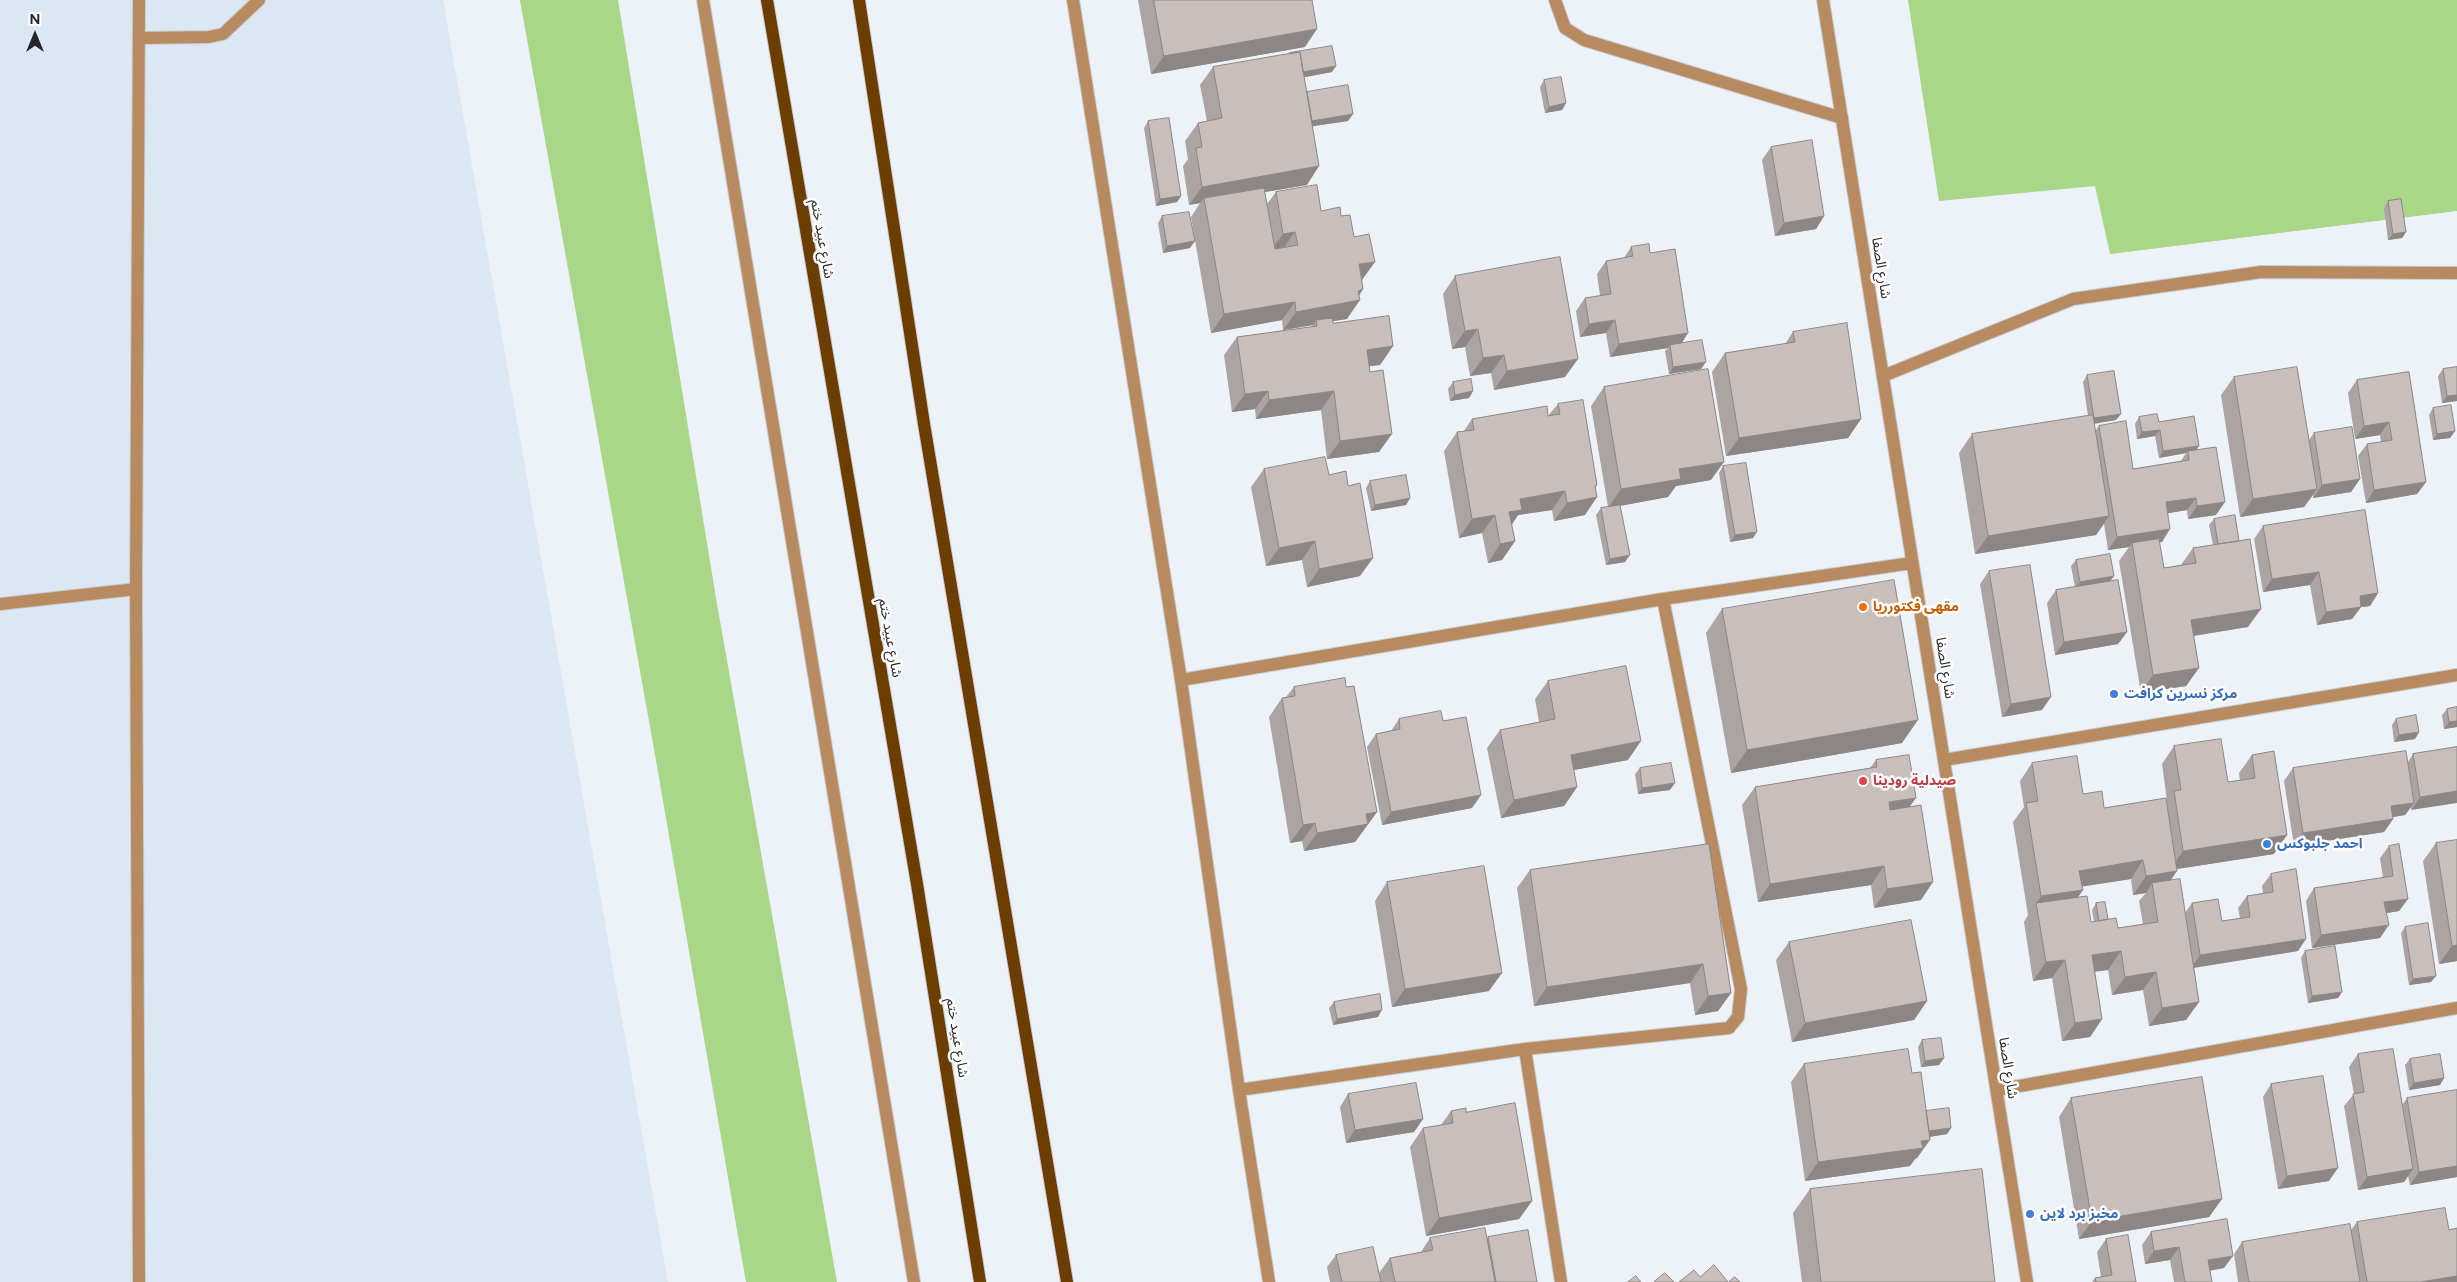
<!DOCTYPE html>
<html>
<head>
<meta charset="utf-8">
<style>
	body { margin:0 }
	#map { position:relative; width:2457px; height:1282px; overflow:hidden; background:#ecf2f8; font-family:Figtree,sans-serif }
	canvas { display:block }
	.north { position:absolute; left:10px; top:10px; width:50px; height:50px; -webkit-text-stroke:4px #fff; paint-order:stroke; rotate:0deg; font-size:14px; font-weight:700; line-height:20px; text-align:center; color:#242729 }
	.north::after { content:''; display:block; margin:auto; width:18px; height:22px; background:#242729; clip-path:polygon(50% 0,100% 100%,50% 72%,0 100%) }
</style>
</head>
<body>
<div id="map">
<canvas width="2457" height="1282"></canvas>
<div class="north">N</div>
</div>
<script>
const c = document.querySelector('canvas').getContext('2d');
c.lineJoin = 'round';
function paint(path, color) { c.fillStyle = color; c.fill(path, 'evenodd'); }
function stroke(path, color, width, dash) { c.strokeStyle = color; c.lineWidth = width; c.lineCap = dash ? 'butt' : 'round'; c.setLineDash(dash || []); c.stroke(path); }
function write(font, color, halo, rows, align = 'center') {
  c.font = font + ' Figtree,"Noto Sans Arabic",sans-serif'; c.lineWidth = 5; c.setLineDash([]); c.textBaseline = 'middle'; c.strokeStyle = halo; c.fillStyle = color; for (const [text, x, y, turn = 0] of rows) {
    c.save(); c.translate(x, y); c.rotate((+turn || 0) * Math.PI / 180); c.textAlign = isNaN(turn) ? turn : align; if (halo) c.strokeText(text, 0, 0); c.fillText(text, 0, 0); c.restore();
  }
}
paint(new Path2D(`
	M0 0H443L668 1282H0Z`), '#dbe7f3');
paint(new Path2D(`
	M520 0H618L717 604 837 1282H746L657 766Z
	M1908 0H2457V211L2110 254 2095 186 1939 201Z`), '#a9d688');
const service = new Path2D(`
	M139 0 136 589 139 1282
	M139 38 209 37 223 34 259 0
	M0 604 136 589`);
const minor = new Path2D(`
	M1073 0 1181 680 1239 1090
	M1555 0 1565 28 1584 40 1842 118
	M1883 376 2073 299 2261 272 2457 273
	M1181 680 1663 599 1912 563
	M1944 760 2457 675
	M1525 1049 1561 1282
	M1997 1090 2457 1008
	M1269 1282 1239 1090 1525 1049 1729 1028 1738 1017 1741 989 1663 599`);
const tertiary = new Path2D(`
	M703 0 914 1282
	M1823 0 2027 1282`);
const primary = new Path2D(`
	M767 0 917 884 980 1282
	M859 0 924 424 1067 1282`);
stroke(service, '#c8cdd3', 14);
stroke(minor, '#c8cdd3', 14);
stroke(tertiary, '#c8cdd3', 14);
stroke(primary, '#c8cdd3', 14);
stroke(service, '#b78a5f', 12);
stroke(minor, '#b78a5f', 12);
stroke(tertiary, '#b78a5f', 12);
stroke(primary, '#6b3e00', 12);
paint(new Path2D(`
	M1138 0H1312L1305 47 1151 74Z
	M1290 53 1332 72 1304 77 1307 92 1353 114 1348 121 1313 126 1307 185 1265 192 1267 204 1276 192 1321 211 1341 216 1362 280 1363 289 1359 296 1347 319 1332 321 1333 323 1393 346 1380 365 1369 366 1379 452 1327 459 1321 410 1256 419 1255 409 1232 412 1224 355 1237 337 1311 327 1313 325 1283 330 1282 320 1211 333 1191 217 1200 203 1189 205 1183 166 1188 159 1185 141 1198 123 1207 121 1200 85 1213 67 1290 54Z
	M1544 80 1566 103 1562 110 1545 113 1540 87Z
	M1148 121 1181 196 1177 202 1156 206 1144 128Z
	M1771 147 1824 216 1816 229 1775 236 1762 160Z
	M2388 201 2406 232 2402 238 2388 240 2384 208Z
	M1162 216 1190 248 1163 253 1158 223Z
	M1631 247 1650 253 1681 343 1701 369 1669 374 1665 351 1668 348 1610 357 1606 333 1580 337 1576 311 1585 298 1600 296 1597 274 1606 261 1624 258Z
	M1455 276 1565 377 1494 390 1491 373 1470 376 1465 347 1452 349 1443 294Z
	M1793 332 1861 419 1848 438 1726 456 1712 372 1725 353 1785 344Z
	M2457 367V401L2442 403 2438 376 2443 369Z
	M2409 372 2426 482 2417 494 2366 503 2358 456 2367 444 2381 442 2380 435 2355 439 2348 393 2357 380Z
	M2087 375 2116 420 2094 424 2095 431 2099 426 2133 469 2181 461 2186 453 2159 458 2155 436 2137 439 2135 424 2139 417 2159 422 2199 446 2196 450 2216 515 2188 519 2187 510 2168 513 2162 542H2159L2164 568 2181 565 2193 548 2213 545 2209 525 2214 519 2248 627 2194 636 2199 668 2186 686 2141 693 2119 561 2129 547 2108 550 2104 524 2096 535 1975 554 1959 453 1972 434 2088 416 2083 382Z
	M2234 377 2309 440 2314 433 2360 479 2351 492 2313 498V495L2304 507 2240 517 2221 395Z
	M1453 382 1473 391 1469 398 1450 401 1448 389Z
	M1604 387 1711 480 1676 486 1668 497 1620 506 1625 562 1606 565 1596 515 1601 508 1608 507 1591 406Z
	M1558 404 1596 488 1585 515 1554 521 1552 510 1518 515 1512 525 1515 541 1502 560 1488 563 1482 533 1459 538 1444 451 1457 432 1464 431 1472 419 1548 416Z
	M2433 408 2455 431 2450 438 2433 440 2429 415Z
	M1723 466 1753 538 1730 542 1719 473Z
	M1264 469 1329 475 1360 576 1307 587 1302 560 1266 566 1251 487Z
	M1370 481 1410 498 1406 505 1371 511 1366 488Z
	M2263 526 2378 593 2370 606 2361 607 2352 619 2317 625 2310 585 2263 592 2254 539Z
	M2076 560 2110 582 2127 632 2118 644 2055 655 2047 603 2056 590 2075 587 2071 566Z
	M1989 571 2042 710 2002 717 1980 584Z
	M1722 609 1902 743 1731 773 1706 633Z
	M1548 681 1628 760 1573 770 1577 787 1564 806 1501 818 1487 748 1500 730 1539 722 1535 699Z
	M1294 687H1346L1377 812 1355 842 1304 851 1302 841 1290 843 1269 717 1282 698 1286 697Z
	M2457 707V727L2444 729 2442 715 2447 709Z
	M1399 719 1443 721 1472 808 1382 825 1367 747 1376 734 1391 731Z
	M2396 719 2419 732 2415 739 2394 742 2392 725Z
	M2174 746 2228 782 2240 781 2239 773 2252 755 2274 854 2177 869 2171 880 2185 913 2192 903 2222 921 2240 918 2238 908 2247 896 2263 893 2262 886 2271 874 2298 951 2194 968 2199 1002 2186 1020 2149 1026 2143 990 2112 995 2108 970 2095 971 2102 1019 2090 1037 2062 1041 2052 978 2033 981 2024 922 2028 915 2013 822 2024 807 2020 781 2032 763 2104 808 2167 801 2162 764ZM2131 879 2133 895 2146 893 2139 901 2143 924 2118 928 2108 919 2096 903 2092 910 2094 922H2091L2078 897 2083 890 2082 886Z
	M2457 747 2411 810V807L2405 815 2392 817 2393 819 2384 832 2294 846 2284 781 2293 768 2408 762 2413 754Z
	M1876 760 1909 807 1921 900 1874 908 1871 885 1758 902 1742 805 1755 787 1870 768Z
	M1640 768 1670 790 1638 794 1635 774Z
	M2436 843 2457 961 2439 964 2423 861Z
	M1709 844 1731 993 1718 1011 1695 1015 1690 983 1534 1006 1517 888 1530 870Z
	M2389 846 2408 899 2399 911 2386 913 2380 938 2312 948 2306 901 2314 888 2383 878 2380 858Z
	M1387 882 1489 991 1392 1007 1375 901Z
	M2405 927 2431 982 2409 985 2401 933Z
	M1789 942 1927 1001 1914 1020 1792 1042 1776 960Z
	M2305 951 2342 992 2338 998 2308 1003 2301 958Z
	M1334 1002 1378 1017 1333 1025 1329 1008Z
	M1922 1040 1944 1058 1939 1065 1921 1067 1918 1047Z
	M2358 1054 2402 1105 2407 1098 2457 1177 2410 1185 2408 1176 2404 1182 2358 1190 2344 1106 2354 1094 2349 1067Z
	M2410 1059 2444 1078 2440 1085 2409 1090 2405 1065Z
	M1804 1064 1912 1073 1926 1111 1951 1128 1947 1134 1930 1137 1917 1158 1915 1159 1910 1166 1805 1181 1791 1082Z
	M2271 1084 2329 1181 2278 1189 2263 1097Z
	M1348 1094 1423 1119 1414 1132 1346 1143 1340 1107Z
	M2071 1098 2222 1199 2209 1217 2079 1239 2059 1117Z
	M1451 1111 1532 1201 1519 1219 1426 1236 1410 1147 1423 1128 1441 1125Z
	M1810 1189 1995 1282H1802L1793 1213Z
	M2357 1222 2449 1230 2457 1282H2238L2234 1254 2242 1242 2351 1230Z
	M2151 1232 2224 1268 2210 1271 2212 1282H2174L2170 1260 2145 1264 2142 1245Z
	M1488 1237 1537 1282H1330L1327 1267 1336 1255 1379 1273 1390 1258 1421 1252 1430 1238H1487Z
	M2106 1239 2136 1282H2092L2095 1278 2101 1277 2097 1252Z`), '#aca4a2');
paint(new Path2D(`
	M1317 29 1305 47 1151 74 1164 56Z
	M1336 66 1332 72 1290 80 1294 73Z
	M1566 103 1562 110 1545 113 1549 107Z
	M1353 114 1348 121 1301 128 1305 122Z
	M1319 166 1307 185 1204 202V198L1200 203 1189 205 1202 187Z
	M1181 196 1177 202 1156 206 1160 199Z
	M1824 216 1816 229 1775 236 1784 223Z
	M1295 232 1282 250 1270 252 1283 234Z
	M2406 232 2402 238 2388 240 2393 234Z
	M1195 241 1190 248 1163 253 1167 246Z
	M1375 262 1362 280 1359 264Z
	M1363 289 1355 301 1360 300 1347 319 1316 324V320L1313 325 1283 330 1296 312Z
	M1295 302 1282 320 1211 333 1224 314Z
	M1615 320 1606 333 1580 337 1589 324Z
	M1478 329 1465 347 1452 349 1465 331Z
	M1688 333 1680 346 1670 345 1668 348 1610 357 1619 344Z
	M1393 346 1380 365 1354 368 1367 350Z
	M1504 355 1491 373 1470 376 1483 358Z
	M1578 359 1565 377 1494 390 1507 371Z
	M1706 362 1701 369 1669 374 1673 367Z
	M1268 391 1255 409 1232 412 1245 394Z
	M1334 391 1321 410 1256 419 1269 400Z
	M1473 391 1469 398 1450 401 1455 395Z
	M2457 395V401L2442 403 2447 396Z
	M2121 414 2116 420 2090 424 2094 418Z
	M1861 419 1848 438 1726 456 1739 438Z
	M2389 422 2380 435 2355 439 2364 426Z
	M2160 430 2155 436 2137 439 2142 432Z
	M2455 431 2450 438 2433 440 2437 434Z
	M1392 434 1379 452 1327 459 1340 441Z
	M2199 446 2195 452 2188 451 2186 453 2159 458 2163 451Z
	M1724 462 1711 480 1676 486 1668 497 1608 508 1621 489 1679 469Z
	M2360 479 2351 492 2313 498 2322 485Z
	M2426 482 2417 494 2366 503 2374 490Z
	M1597 485 1588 499 1597 497 1585 515 1554 521 1567 503Z
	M2317 489 2304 507 2240 517 2253 499Z
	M1565 491 1552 510 1518 515 1509 528V512L1520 499Z
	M1410 498 1406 505 1371 511 1375 505Z
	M2196 498 2187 510 2158 515 2166 502Z
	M2225 502 2216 515 2188 519 2197 506Z
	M1495 515 1482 533 1459 538 1472 519Z
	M2109 516 2096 535 1975 554 1988 536Z
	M2170 529 2162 542 2132 546V543L2129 547 2108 550 2117 537Z
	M1757 532 1753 538 1730 542 1735 535Z
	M1315 541 1302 560 1266 566 1279 548Z
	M1515 541 1502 560 1488 563 1500 544Z
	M1630 555 1625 562 1606 565 1610 559Z
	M1373 558 1360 576 1307 587 1319 569Z
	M2319 572 2310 585 2263 592 2272 579Z
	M2114 576 2109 583 2075 588 2080 582Z
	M2378 593 2370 606 2361 607 2352 619 2317 625 2326 612 2360 596Z
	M2261 609 2248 627 2178 638 2191 620Z
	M2127 632 2118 644 2055 655 2064 642Z
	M2199 668 2186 686 2141 693 2153 675Z
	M2051 697 2042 710 2002 717 2011 704Z
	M1918 720 1902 743 1731 773 1747 750Z
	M2457 721V727L2444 729 2449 722Z
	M2419 732 2415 739 2394 742 2399 735Z
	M1641 741 1628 760 1558 773 1571 755Z
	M1675 783 1670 790 1638 794 1642 788Z
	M1577 787 1564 806 1501 818 1514 800Z
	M2457 791V803L2411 810 2420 797Z
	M1481 795 1472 808 1382 825 1391 812Z
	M1916 798 1903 816 1876 820 1889 802Z
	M2414 803 2405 815 2382 819 2391 806Z
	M1377 812 1355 842 1304 851 1317 833 1366 814Z
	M2393 819 2384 832 2294 846 2303 833Z
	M1315 823 1302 841 1290 843 1303 825Z
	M2287 835 2274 854 2170 870 2183 851Z
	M2143 860 2131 879 2067 889 2079 871Z
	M1884 866 1871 885 1758 902 1770 884Z
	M2177 871 2164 890 2152 883 2146 893 2133 895 2146 876Z
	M1933 882 1921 900 1874 908 1887 889Z
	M2083 890 2070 908 2036 903 2028 915 2041 896Z
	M2408 899 2399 911 2376 915 2384 902Z
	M2389 925 2380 938 2312 948 2321 935Z
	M2306 939 2298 951 2191 968 2200 955Z
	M2457 945V961L2439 964 2452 946Z
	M2121 951 2108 970 2079 974 2092 955Z
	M2065 960 2052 978 2033 981 2046 962Z
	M1703 964 1690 983 1534 1006 1547 987Z
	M2156 972 2143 990 2112 995 2125 977Z
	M1502 973 1489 991 1392 1007 1405 989Z
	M2436 976 2431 982 2409 985 2413 979Z
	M2342 992 2338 998 2308 1003 2312 996Z
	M1731 993 1718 1011 1695 1015 1708 996Z
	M1927 1001 1914 1020 1792 1042 1805 1023Z
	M2199 1002 2186 1020 2149 1026 2162 1008Z
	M1382 1010 1378 1017 1333 1025 1337 1019Z
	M2102 1019 2090 1037 2062 1041 2075 1023Z
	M1944 1058 1939 1065 1921 1067 1925 1061Z
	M2444 1078 2440 1085 2409 1090 2414 1083Z
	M1423 1119 1414 1132 1346 1143 1355 1130Z
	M1951 1128 1947 1134 1922 1138 1926 1131Z
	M1930 1140 1917 1158 1915 1159 1910 1166 1805 1181 1818 1162 1921 1141Z
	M2457 1166V1177L2410 1185 2419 1172Z
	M2338 1168 2329 1181 2278 1189 2287 1176Z
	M2413 1169 2404 1182 2358 1190 2367 1177Z
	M2222 1199 2209 1217 2079 1239 2092 1221Z
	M1532 1201 1519 1219 1426 1236 1439 1218Z
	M2179 1247 2170 1260 2145 1264 2154 1251Z
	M2233 1256 2224 1268 2199 1272 2208 1260Z
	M2457 1276V1282H2420Z`), '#8c8684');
const building = new Path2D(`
	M1154 0H1312L1317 29 1164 56Z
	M1332 46 1336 66 1303 72 1300 52 1290 54V53Z
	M1300 52 1319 166 1202 187 1196 148 1202 147 1198 123 1222 118 1213 67Z
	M1561 77 1566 103 1549 107 1544 80Z
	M1348 85 1353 114 1312 121 1307 92Z
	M1169 118 1181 196 1160 199 1148 121Z
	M1812 140 1824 216 1784 223 1771 147Z
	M1317 185 1321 211 1340 207 1341 216 1350 215 1354 237 1369 234 1375 262 1359 264 1363 289 1358 291 1360 300 1296 312 1295 302 1224 314 1204 198 1264 188 1275 249 1298 245 1295 232 1283 234 1276 192Z
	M2401 199 2406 232 2393 234 2388 201Z
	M1189 212 1195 241 1167 246 1162 216Z
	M1649 244 1650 253 1675 249 1688 333 1619 344 1615 320 1589 324 1585 298 1611 294 1606 261 1633 256 1631 247Z
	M1560 257 1578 359 1507 371 1504 355 1483 358 1478 329 1465 331 1455 276Z
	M1389 316 1393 346 1367 350 1370 372 1383 370 1392 434 1340 441 1334 391 1269 400 1268 391 1245 394 1237 337 1317 326 1316 320 1332 318 1333 323Z
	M1847 323 1861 419 1739 438 1725 353 1795 342 1793 332Z
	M1702 340 1706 362 1673 367 1670 345Z
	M2297 367 2317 489 2253 499 2234 377Z
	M2457 367V395L2447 396 2443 369Z
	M1708 369 1724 462 1679 469 1681 479 1621 489 1604 387Z
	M2114 371 2121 414 2094 418 2087 375Z
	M2409 372 2426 482 2374 490 2367 444 2392 440 2389 422 2364 426 2357 380Z
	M1471 379 1473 391 1455 395 1453 382Z
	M1583 400 1597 485 1595 486 1597 497 1567 503 1565 491 1520 499 1522 510 1509 512 1515 541 1500 544 1495 515 1472 519 1457 432 1474 430 1472 419 1547 406 1548 416 1560 414 1558 404Z
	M2451 405 2455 431 2437 434 2433 408Z
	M2157 414 2159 422 2194 416 2199 446 2163 451 2160 430 2142 432 2139 417Z
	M2093 415 2109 516 1988 536 1972 434Z
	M2126 421 2133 469 2189 460 2188 451 2216 447 2225 502 2197 506 2196 498 2166 502 2170 529 2117 537 2099 426Z
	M2352 427 2360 479 2322 485 2314 433Z
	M1325 457 1329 475 1346 471 1348 486 1360 483 1373 558 1319 569 1315 541 1279 548 1264 469Z
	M1746 463 1757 532 1735 535 1723 466Z
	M1406 475 1410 498 1375 505 1370 481Z
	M1620 505 1630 555 1610 559 1601 508Z
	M2365 510 2378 593 2360 596 2361 607 2326 612 2319 572 2272 579 2263 526Z
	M2235 515 2239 541 2218 544 2214 519Z
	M2159 539 2164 568 2196 563 2193 548 2250 539 2261 609 2191 620 2199 668 2153 675 2132 543Z
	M2110 554 2114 576 2080 582 2076 560Z
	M2030 565 2051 697 2011 704 1989 571Z
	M1894 580 1918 720 1747 750 1722 609Z
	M2118 580 2127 632 2064 642 2056 590Z
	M1626 666 1641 741 1571 755 1577 787 1514 800 1500 730 1555 719 1548 681Z
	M1345 678 1346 687 1354 686 1377 812 1366 814 1368 824 1317 833 1315 823 1303 825 1282 698 1295 696 1294 687Z
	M2457 707V721L2449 722 2447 709Z
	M1441 711 1443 721 1466 717 1481 795 1391 812 1376 734 1400 729 1399 719Z
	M2416 715 2419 732 2399 735 2396 719Z
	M2221 739 2228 782 2255 778 2252 755 2274 751 2287 835 2183 851 2174 791 2181 790 2174 746Z
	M2457 747V791L2420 797 2413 754Z
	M2406 751 2414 803 2391 806 2393 819 2303 833 2293 768Z
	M1909 755 1916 798 1889 802 1890 810 1921 805 1933 882 1887 889 1884 866 1770 884 1755 787 1877 767 1876 760Z
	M2077 756 2083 794 2102 791 2104 808 2166 798 2177 871 2146 876 2143 860 2079 871 2083 890 2041 896 2026 803 2038 801 2032 763Z
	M1671 763 1675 783 1642 788 1640 768Z
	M2457 840V945L2452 946 2436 843Z
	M1709 844 1731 993 1708 996 1703 964 1547 987 1530 870Z
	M2399 844 2408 899 2384 902 2389 925 2321 935 2314 888 2393 876 2389 846Z
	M1484 866 1502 973 1405 989 1387 882Z
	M2296 869 2306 939 2200 955 2192 903 2218 899 2222 921 2250 917 2247 896 2273 892 2271 874Z
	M2180 879 2199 1002 2162 1008 2156 972 2125 977 2121 951 2092 955 2102 1019 2075 1023 2065 960 2046 962 2036 903 2087 896 2091 922 2116 918 2118 928 2158 922 2152 883Z
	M2105 902 2108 919 2099 921 2096 903Z
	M1911 920 1927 1001 1805 1023 1789 942Z
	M2428 923 2436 976 2413 979 2405 927Z
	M2335 946 2342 992 2312 996 2305 951Z
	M1380 994 1382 1010 1337 1019 1334 1002Z
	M1941 1038 1944 1058 1925 1061 1922 1040Z
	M1908 1049 1912 1073 1921 1072 1930 1140 1921 1141 1923 1148 1818 1162 1804 1064Z
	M2393 1049 2413 1169 2367 1177 2353 1094 2364 1092 2358 1054Z
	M2440 1054 2444 1078 2414 1083 2410 1059Z
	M2323 1076 2338 1168 2287 1176 2271 1084Z
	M2202 1077 2222 1199 2092 1221 2071 1098Z
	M1416 1083 1423 1119 1355 1130 1348 1094Z
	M2457 1090V1166L2419 1172 2407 1098Z
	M1515 1103 1532 1201 1439 1218 1423 1128 1453 1123 1451 1111 1466 1108V1112Z
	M1949 1108 1951 1128 1929 1131 1926 1111Z
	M1982 1169 1995 1282H1821L1810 1189Z
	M2445 1208 2449 1230 2457 1228V1276L2420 1282H2367L2357 1222Z
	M2227 1219 2233 1256 2208 1260 2212 1282H2185L2179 1247 2154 1251 2151 1232Z
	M2350 1224 2360 1282H2249L2242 1242Z
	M1485 1228 1495 1282H1395L1390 1258 1433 1250 1430 1238Z
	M1528 1230 1537 1282H1496L1488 1237Z
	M2128 1235 2136 1282H2096L2095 1278 2112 1275 2106 1239Z
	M1373 1247 1381 1282H1342L1336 1255Z
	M1714 1265 1728 1282H1679L1694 1270 1700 1277Z
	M1665 1273 1674 1282H1654Z
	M1636 1276 1641 1282H1628Z
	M1735 1277 1740 1282H1729Z`);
paint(building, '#c8bfbc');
stroke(building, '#8c8684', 1);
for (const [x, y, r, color] of [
	[1863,607,5,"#e8710a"],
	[2114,694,5,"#3f7fe0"],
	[1863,781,5,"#e0444e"],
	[2267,844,5,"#3f7fe0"],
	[2030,1214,5,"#3f7fe0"]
]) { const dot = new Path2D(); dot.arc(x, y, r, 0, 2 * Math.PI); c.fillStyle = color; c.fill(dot); stroke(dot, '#fff', 2); }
write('14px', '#242729', '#fff', [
	["شارع عبيد ختم",822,239,80],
	["شارع الصفا",1881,268,81],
	["شارع عبيد ختم",890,638,80],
	["شارع الصفا",1945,668,81],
	["شارع عبيد ختم",957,1038,81],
	["شارع الصفا",2008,1068,81]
]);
write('bold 14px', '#c56008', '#fff', [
	["مقهى فكتورريا",1873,607]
], 'left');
write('bold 14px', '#366cbe', '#fff', [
	["مركز نسرين كرافت",2124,694],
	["احمد جلبوكس",2277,844],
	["مخبز برد لاين",2040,1214]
], 'left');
write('bold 14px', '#be3a42', '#fff', [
	["صيدلية رودينا",1873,781]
], 'left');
</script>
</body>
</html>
